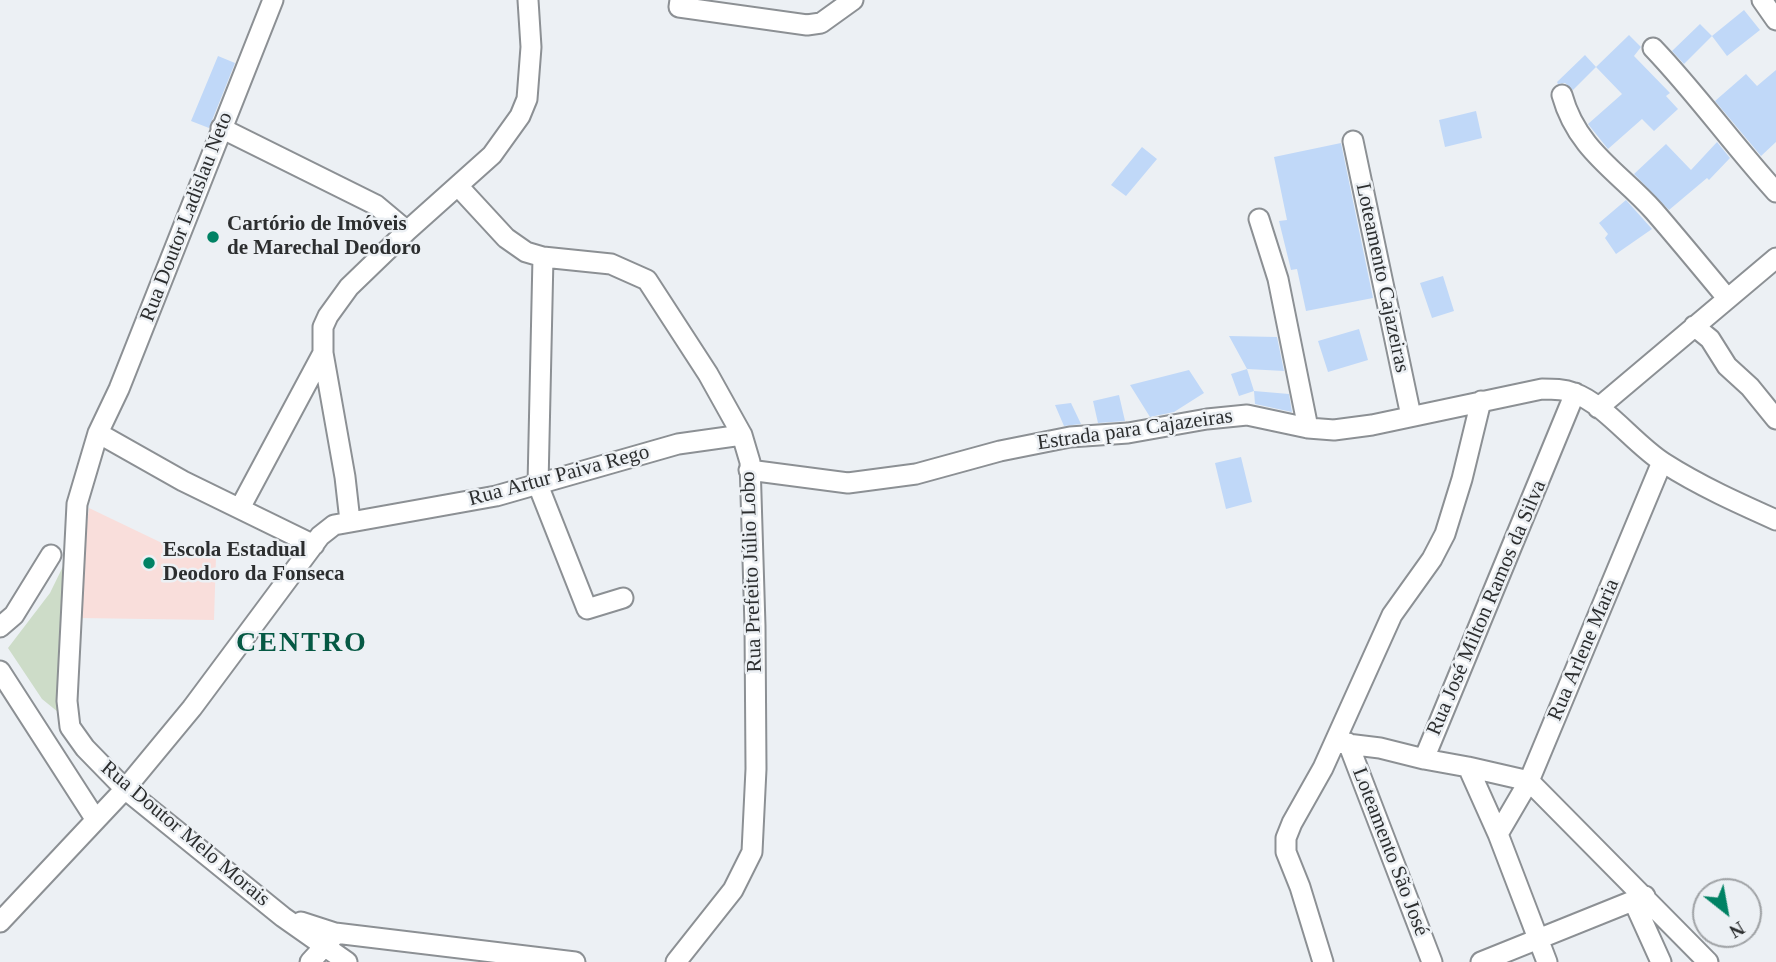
<!DOCTYPE html>
<html>
<head>
<meta charset="utf-8">
<style>
	body { margin:0 }
	#map { position:relative; width:1776px; height:962px; overflow:hidden; background:#ecf0f4; font-family:"Times New Roman",serif }
	canvas { display:block }
	.north { position:absolute; left:1692px; top:878px; width:70px; height:70px; box-sizing:border-box; background:#ecf0f4; border:2px solid #9fa2a5; border-radius:50%; rotate:149deg; font-size:19px; font-weight:700; line-height:28px; text-align:center; color:#2c2e2f }
	.north::after { content:''; display:block; margin:auto; width:24px; height:32px; background:#008264; clip-path:polygon(50% 0,100% 100%,50% 72%,0 100%) }
</style>
</head>
<body>
<div id="map">
<canvas width="1776" height="962"></canvas>
<div class="north">N</div>
</div>
<script>
const c = document.querySelector('canvas').getContext('2d');
c.lineJoin = 'round';
function paint(path, color) { c.fillStyle = color; c.fill(path, 'evenodd'); }
function stroke(path, color, width, dash) { c.strokeStyle = color; c.lineWidth = width; c.lineCap = dash ? 'butt' : 'round'; c.setLineDash(dash || []); c.stroke(path); }
function write(font, color, halo, rows, align = 'center') {
  c.font = font + ' "Times New Roman",serif'; c.lineWidth = 5; c.setLineDash([]); c.textBaseline = 'middle'; c.strokeStyle = halo; c.fillStyle = color; for (const [text, x, y, turn = 0] of rows) {
    c.save(); c.translate(x, y); c.rotate((+turn || 0) * Math.PI / 180); c.textAlign = isNaN(turn) ? turn : align; if (halo) c.strokeText(text, 0, 0); c.fillText(text, 0, 0); c.restore();
  }
}
paint(new Path2D(`
	M89 508 187 555 216 556 214 620 79 618 81 571Z`), '#f9dedb');
paint(new Path2D(`
	M72 548 74 725 42 699 8 648 50 593Z`), '#cddcc8');
paint(new Path2D(`
	M1744 10 1760 30 1727 56 1712 36Z
	M1700 24 1712 36 1684 64 1672 51Z
	M1629 35 1641 47 1634 56 1670 93 1666 96 1678 109 1654 131 1642 119 1608 149 1588 124 1622 94 1596 67Z
	M1585 55 1596 67 1573 90 1565 83 1558 84 1557 82Z
	M218 56 235 63 209 128 191 121Z
	M1776 70V142L1761 156 1715 101 1746 74 1757 86Z
	M1476 111 1482 138 1445 147 1439 120Z
	M1717 142 1730 158 1709 180 1707 178 1669 210 1634 174 1666 144 1691 170Z
	M1341 143 1373 298 1306 311 1297 269 1291 270 1279 221 1287 220 1274 157Z
	M1142 147 1157 159 1126 196 1111 185Z
	M1626 200 1652 229 1616 254 1605 238 1608 234 1599 223Z
	M1443 276 1454 311 1432 318 1420 283Z
	M1359 329 1368 360 1328 372 1318 341Z
	M1229 336 1277 337 1284 371 1247 369Z
	M1247 369 1254 391 1239 396 1231 374Z
	M1189 370 1204 393 1174 412 1150 417 1130 385Z
	M1254 391 1289 394 1292 412 1255 404Z
	M1119 395 1125 421 1098 423 1093 401Z
	M1071 403 1081 424 1064 426 1055 405Z
	M1241 457 1252 502 1226 509 1215 463Z`), '#c0d8f8');
const minor = new Path2D(`
	M273 0 119 389 98 433 77 504 67 701 70 727 85 748 125 789 283 917 347 962
	M680 0 679 7 807 25 821 23 853 0
	M1762 0 1776 20
	M1653 48C1697 94 1733 145 1776 192
	M1562 95C1577 150 1619 172 1654 211 1679 240 1703 269 1727 298
	M221 128 376 205 407 231
	M1353 141 1411 416
	M458 186 506 238 526 252 543 257 611 264 647 280 708 374 742 435 750 462 755 626 756 769 752 852 733 890 676 962
	M1259 219 1278 279 1308 428
	M543 257 538 485 587 609 623 598
	M1694 326 1710 339 1727 366 1750 387 1776 419
	M323 353 345 477 350 521
	M1575 393 1424 759 1468 767 1529 781 1708 962
	M1598 408 1776 258
	M98 433 183 481 314 545
	M749 470 848 483 916 474 1000 451 1070 437 1128 433 1207 419 1247 415 1308 428 1334 430 1372 425 1542 389C1553 389 1564 389 1574 393 1605 404 1635 445 1664 463 1700 486 1738 503 1776 520
	M240 508 323 353V327L328 316 349 287 407 231 492 155 520 116 527 99 531 47 528 0
	M0 627 14 615 51 555
	M0 671 96 820
	M1339 743 1380 748 1424 759
	M1348 743 1432 962
	M1468 767 1498 834 1547 962
	M1498 834 1529 781 1662 462
	M1633 900 1661 962
	M0 922 125 789 192 708 320 536 334 525 496 496 678 444 742 435
	M301 922 335 933 575 962
	M310 962 333 937
	M1323 962 1300 887 1286 852V838L1292 823 1323 768 1392 615 1432 559 1445 534 1462 479 1481 401
	M1481 962 1645 896`);
stroke(minor, '#8c9094', 23);
stroke(minor, '#fff', 19);
for (const [x, y, r, color] of [
	[213,237,7,"#008264"],
	[149,563,7,"#008264"]
]) { const dot = new Path2D(); dot.arc(x, y, r, 0, 2 * Math.PI); c.fillStyle = color; c.fill(dot); stroke(dot, '#ecf0f4', 2.5); }
write('21px', '#2c2e2f', '#ecf0f4', [
	["Rua Doutor Ladislau Neto",187,217,-69],
	["Loteamento Cajazeiras",1382,278,78],
	["Estrada para Cajazeiras",1135,430,-8],
	["Rua Artur Paiva Rego",559,476,-15],
	["Rua Prefeito Júlio Lobo",752,572,-92],
	["Rua José Milton Ramos da Silva",1487,608,-67],
	["Rua Arlene Maria",1584,650,-67],
	["Rua Doutor Melo Morais",185,834,40],
	["Loteamento São José",1390,852,69]
]);
write('bold 21px', '#2c2e2f', '#ecf0f4', [
	["Cartório de Imóveis",227,225],
	["de Marechal Deodoro",227,249],
	["Escola Estadual",163,551],
	["Deodoro da Fonseca",163,575]
], 'left');
c.letterSpacing = '2px';
write('bold 28px', '#065944', '#ecf0f4', [
	["CENTRO",302,644]
]);
c.letterSpacing = '0px';
</script>
</body>
</html>
